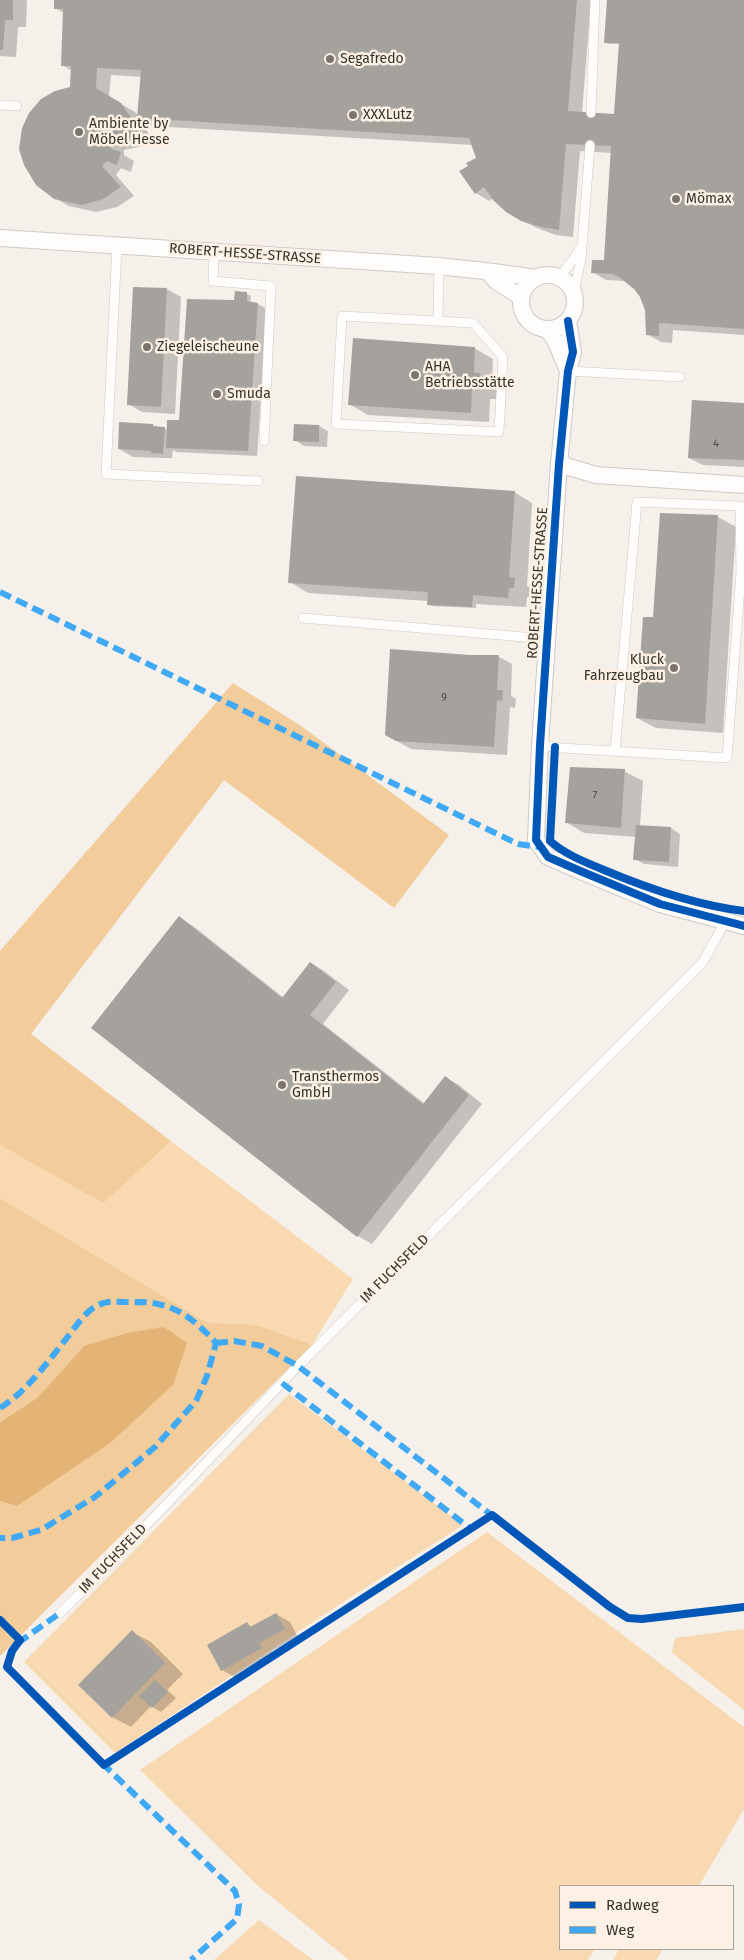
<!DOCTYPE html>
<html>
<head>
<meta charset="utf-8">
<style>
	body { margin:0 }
	#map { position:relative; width:744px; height:1960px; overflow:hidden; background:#f6f0ea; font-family:"Fira Sans",sans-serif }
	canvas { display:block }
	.legend { position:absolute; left:559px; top:1885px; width:175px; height:65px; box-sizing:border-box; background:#fcf1e4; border:1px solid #aca49a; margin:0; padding:6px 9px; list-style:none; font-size:15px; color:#35312c }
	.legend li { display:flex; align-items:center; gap:10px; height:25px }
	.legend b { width:25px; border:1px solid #aca49a }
</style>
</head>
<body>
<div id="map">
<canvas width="744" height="1960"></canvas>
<ul class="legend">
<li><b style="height:6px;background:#0057b8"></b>Radweg</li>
<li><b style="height:6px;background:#3fa9f5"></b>Weg</li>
</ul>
</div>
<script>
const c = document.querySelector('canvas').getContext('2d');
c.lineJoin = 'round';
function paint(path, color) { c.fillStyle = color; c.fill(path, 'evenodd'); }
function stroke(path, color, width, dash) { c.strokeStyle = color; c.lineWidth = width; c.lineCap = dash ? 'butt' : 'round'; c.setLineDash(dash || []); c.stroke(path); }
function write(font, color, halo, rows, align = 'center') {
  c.font = font + ' "Fira Sans",sans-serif'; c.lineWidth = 5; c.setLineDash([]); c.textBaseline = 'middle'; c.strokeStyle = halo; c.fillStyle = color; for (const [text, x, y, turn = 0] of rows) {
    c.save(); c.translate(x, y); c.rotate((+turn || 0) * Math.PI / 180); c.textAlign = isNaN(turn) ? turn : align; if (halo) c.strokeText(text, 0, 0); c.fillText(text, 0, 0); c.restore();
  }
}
paint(new Path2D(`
	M171 1141 353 1279 312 1345 208 1323 0 1198V1145L102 1202Z
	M289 1394 463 1525 331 1610 115 1753 24 1662Z
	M487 1532 744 1727V1809L699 1886H560V1949H595L588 1960H349L257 1885 140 1770Z
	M744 1629V1710L672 1653 675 1638Z
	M259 1920 313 1960H214Z
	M614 1949H663L656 1960H613L618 1951Z`), '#f9d9b1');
paint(new Path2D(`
	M233 683 301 726 449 835 394 908 224 780 31 1034 171 1141 103 1203 0 1145V951Z
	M0 1198 208 1323 256 1325 312 1345 0 1656V1501L17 1506 84 1346 37 1398 0 1422Z`), '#f2cc9a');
paint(new Path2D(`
	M164 1327 187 1343 173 1385 110 1443 17 1506 0 1501V1422L37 1398 84 1346 127 1333Z`), '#e4b476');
paint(new Path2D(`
	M0 0H27L26 27H18L16 57 0 56Z
	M55 0H591L582 113 615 115 620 44H609L605 42 608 0H744V335L673 330 672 343 661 342 647 334 646 309 641 296 635 289 626 281 606 280 592 272 605 262 612 153 580 151 573 237 556 235 537 228 521 220 493 198 489 201 476 193 478 159 473 145 152 126 139 118 146 128 152 144 124 150V155L134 161 131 172 121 168 116 175 134 196 117 207 96 212 69 206 55 198 72 88V71L62 65 64 13 55 8ZM111 75 142 77 139 117 135 112 109 97Z
	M167 289 181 297 175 414 142 412 128 404Z
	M247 294 251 296 250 303 258 304 267 309 257 456 176 452 173 450 172 458H165L133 457 119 449 152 425 168 430 180 421Z
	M474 348 493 359 492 381 498 385 497 399H490L489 422 368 415 349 404Z
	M744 404V467L703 465 689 458Z
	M295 425 319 426 328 431 327 447 304 446 295 440Z
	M514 492 532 503 527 586 533 589 532 598 527 597 526 607 476 604V608L432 606 428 604V601L308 593 290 582Z
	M718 517 736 527 723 733 656 728 637 718 655 619Z
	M470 656 499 657 512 664 511 696 516 699 515 708 510 707 507 755 411 749 386 735Z
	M624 771 643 781 640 826 671 828 680 834 678 867 644 864 635 859 636 837 584 833 566 822Z
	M179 918 193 926 284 998 311 963 324 971 349 990 323 1024 425 1104 445 1077 459 1085 482 1104 372 1244 358 1236 92 1028Z
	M276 1614 290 1622 298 1637 272 1651 275 1656 236 1678 222 1670 247 1624 253 1627Z
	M132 1632 151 1642 183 1674 167 1690 176 1698 161 1712 151 1706 131 1727 112 1717Z`), '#0003');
paint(new Path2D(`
	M0 0H13V20H5L3 50H0Z
	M54 0H577L568 111 614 114 619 43H604L607 0H744V329L659 323V336L646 335 645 310 640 297 634 289 619 277 612 274 591 273 592 260H604L611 146 566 144 559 230 541 227 521 221 506 212 493 200 484 187 475 194 459 171 468 166 466 163 476 158 469 138 137 118 141 70 97 68 96 88 121 103 132 119 139 136 111 142V149L121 152 117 165 107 161 102 166 121 187 103 199 82 205 54 199 36 185 24 165 19 149 22 128 29 113 41 99 55 91 70 87 71 66H61L63 9H54Z
	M133 287 167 288 161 407 127 405Z
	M235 291 247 292V301L258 303 248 451 166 448 167 420H179L187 299 234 300Z
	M353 338 475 347 474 373H480V376L479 389H472L471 413 348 405Z
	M692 400 744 403V460L688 458Z
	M119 422 153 424V426L165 427 163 454 151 453V451L118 449Z
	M294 424 319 425V442L293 441Z
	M296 476 515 491 509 577 515 578 514 588H509L508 598 473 595 472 607 427 605 428 592 288 583Z
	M660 513 718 515 705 724 636 718 643 617H653Z
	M390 649 470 655H499L497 690H503L502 701 497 700 494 747 396 741 385 735Z
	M570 767 625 769 621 828 565 823Z
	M636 825 671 827 669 862 633 860Z
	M179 916 282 998 310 962 336 982 310 1015 423 1104 445 1076 469 1095 357 1237 91 1028Z
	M276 1613 285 1629 259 1643 262 1648 221 1671 207 1645 247 1622 250 1627Z
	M132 1630 165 1663 112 1718 78 1685Z
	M155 1680 168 1692 152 1708 139 1696Z`), '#a5a19c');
const service = new Path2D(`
	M0 105 17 106
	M591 113 595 0
	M117 246 106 474 258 481
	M214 253 213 281 271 286 264 441
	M560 277 581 248
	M574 292 581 259 590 145
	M342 316 473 323 503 357 499 432 336 424Z
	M438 320 439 266
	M568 371 680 377
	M303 618 547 639
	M540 745 562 748 727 758 741 573 740 506 637 502 615 751
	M60 1613 98 1576 298 1366 703 962 725 922`);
const minor = new Path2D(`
	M0 238 439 266C471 270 503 272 534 278
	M489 273 496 281 521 297
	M521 302a27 27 0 1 1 54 0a27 27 0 1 1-54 0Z
	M568 321 573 352 568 371 559 464 540 745 536 840 548 857 585 873 660 904 744 926
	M547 329 555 340 568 371
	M559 464 596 475 744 485`);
stroke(service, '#cec9c4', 10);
stroke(minor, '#cec9c4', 18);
stroke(service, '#fefdfc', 9);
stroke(minor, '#fefdfc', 16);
stroke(new Path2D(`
	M0 592 518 844 539 847 542 845
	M216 1343 234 1341 262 1346 298 1366 494 1517
	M282 1383 471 1529
	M0 1408C27 1391 46 1364 66 1339 76 1327 87 1307 104 1303 114 1300 127 1303 138 1302 173 1302 193 1318 216 1343L207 1376 196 1401 155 1447 95 1497 41 1530 12 1538H0
	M18 1643 60 1613
	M102 1763 235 1891 239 1905 237 1919 191 1960`), '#3fa9f5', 6, [12, 6]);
stroke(new Path2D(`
	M568 321 573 352 568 371 559 464 540 745 536 840 548 857 585 873 660 904 744 926
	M555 747 550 841C566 855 585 862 604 870 649 889 695 905 744 911
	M0 1620 20 1640 12 1651 7 1667 104 1765 492 1515 610 1607 628 1618 642 1619 744 1607`), '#0057b8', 8);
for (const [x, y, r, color] of [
	[330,59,5,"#79746e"],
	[353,115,5,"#79746e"],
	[79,132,5,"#79746e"],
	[676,199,5,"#79746e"],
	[147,347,5,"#79746e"],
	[415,375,5,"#79746e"],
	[217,394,5,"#79746e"],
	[674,668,5,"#79746e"],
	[282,1085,5,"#79746e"]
]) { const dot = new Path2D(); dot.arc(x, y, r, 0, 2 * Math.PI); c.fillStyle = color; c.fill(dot); stroke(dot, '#fcf1e4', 2); }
write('11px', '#514d48', null, [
	["4",716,444],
	["9",444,698],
	["7",595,796]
]);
write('14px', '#35312c', '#fcf1e4', [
	["Segafredo",340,59],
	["XXXLutz",363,115],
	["Ambiente by",89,124],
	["Möbel Hesse",89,140],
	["Mömax",686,199],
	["Ziegeleischeune",157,347],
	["AHA",425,367],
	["Betriebsstätte",425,383],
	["Smuda",227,394],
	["Kluck",664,660,"right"],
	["Fahrzeugbau",664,676,"right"],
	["Transthermos",292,1077],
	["GmbH",292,1093]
], 'left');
write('14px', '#35312c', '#fcf1e4', [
	["ROBERT-HESSE-STRASSE",245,254,4],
	["ROBERT-HESSE-STRASSE",538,583,-86],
	["IM FUCHSFELD",395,1269,-45],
	["IM FUCHSFELD",113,1559,-46]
]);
</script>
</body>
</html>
